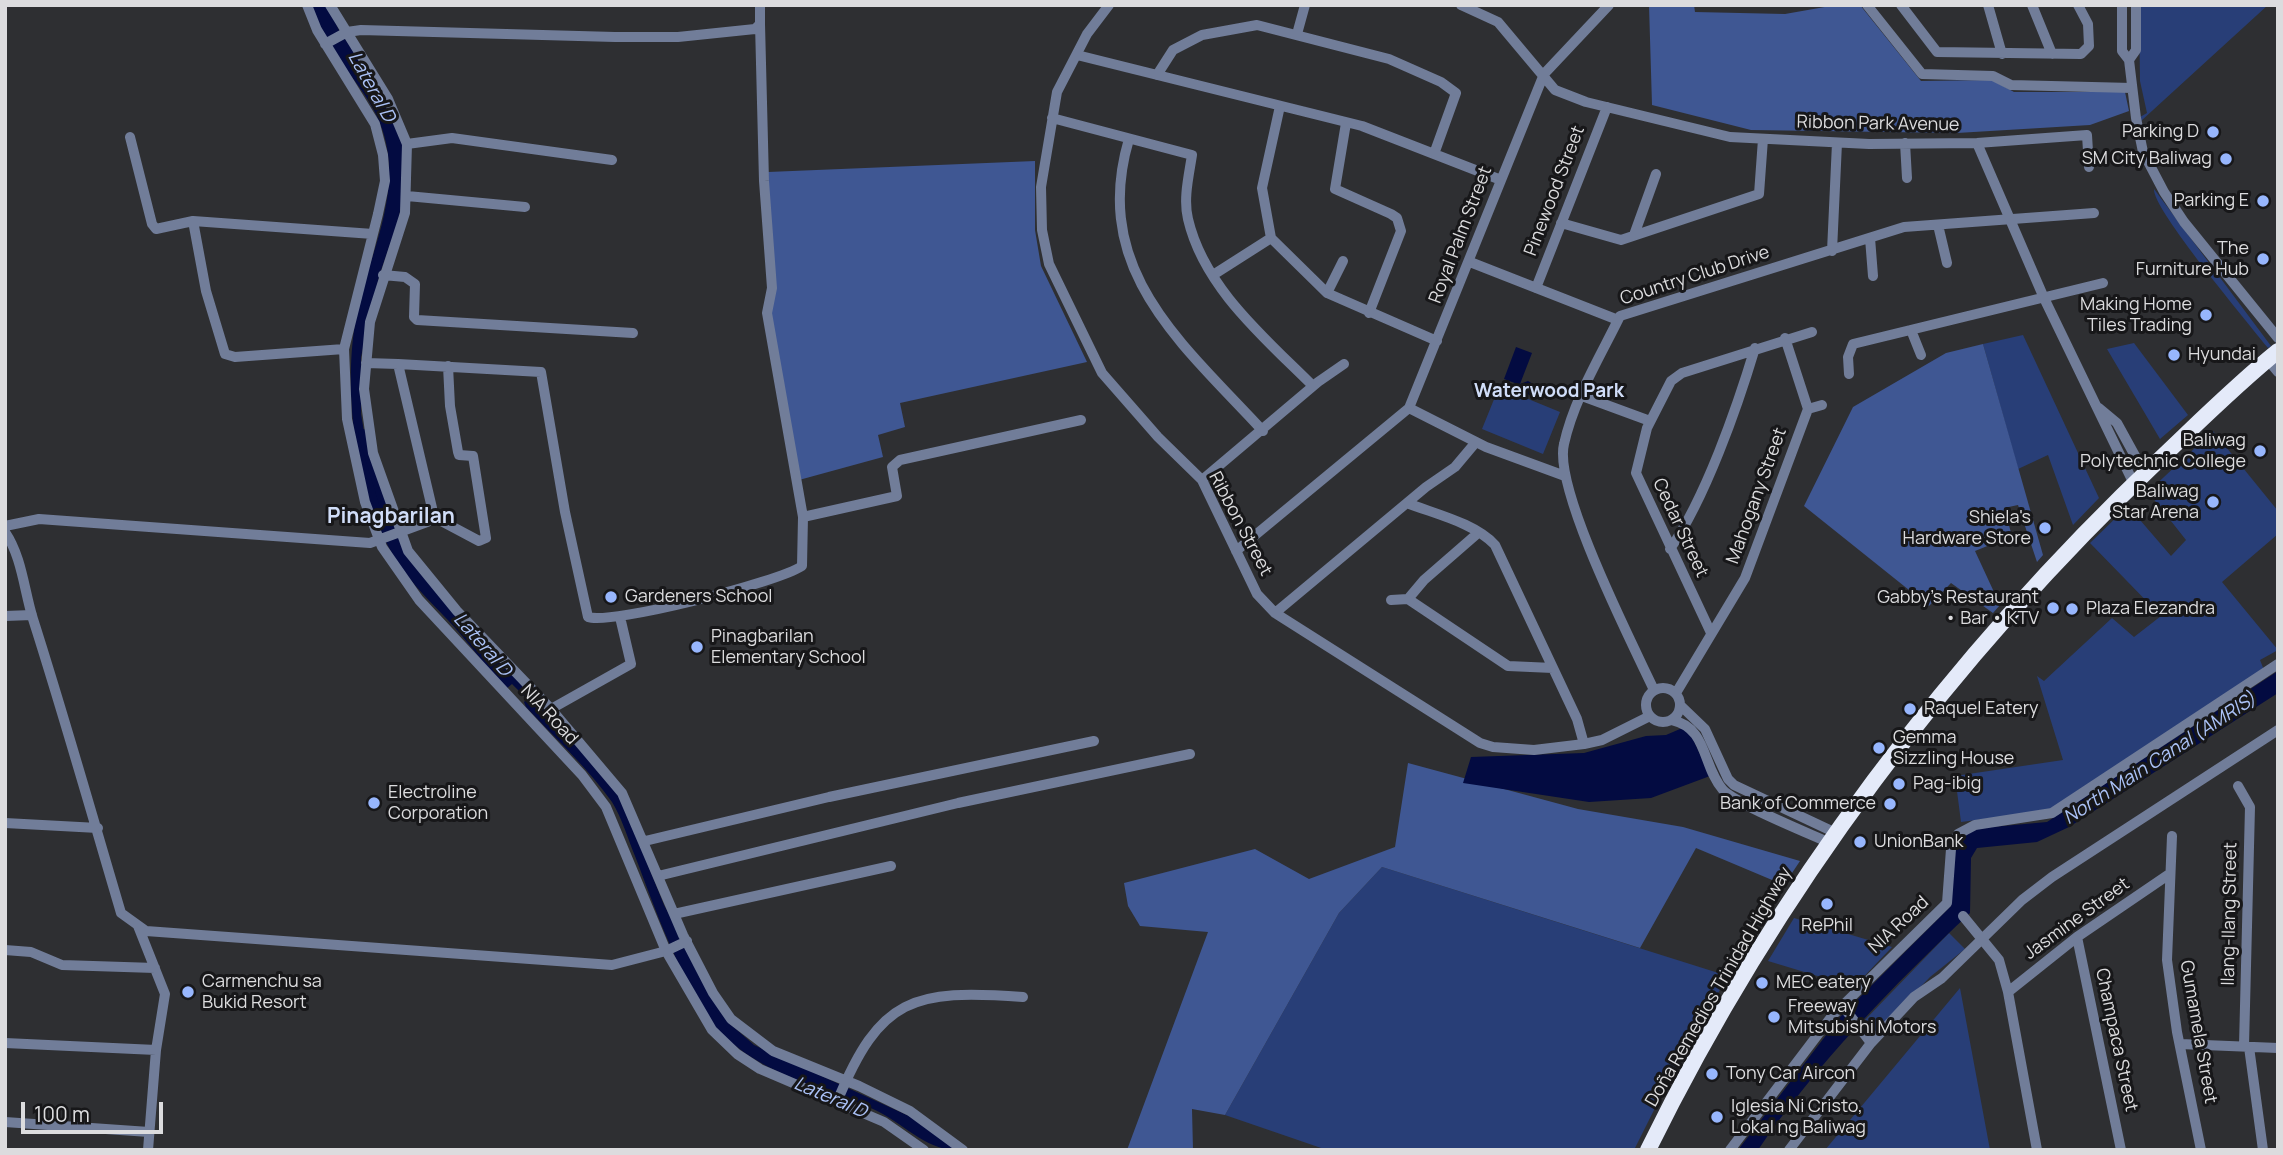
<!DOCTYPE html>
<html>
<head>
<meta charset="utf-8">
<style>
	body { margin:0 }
	#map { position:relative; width:2283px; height:1155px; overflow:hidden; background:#2e2f32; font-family:Manrope,sans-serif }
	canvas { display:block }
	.frame { position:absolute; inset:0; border:7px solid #dcdcde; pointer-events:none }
	.scale { position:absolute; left:21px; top:1102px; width:142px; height:32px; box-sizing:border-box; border:4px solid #dcdcde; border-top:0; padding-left:9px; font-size:21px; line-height:24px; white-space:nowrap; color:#dcdcde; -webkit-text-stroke:5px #171719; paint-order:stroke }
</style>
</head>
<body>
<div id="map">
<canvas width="2283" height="1155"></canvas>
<div class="frame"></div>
<div class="scale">100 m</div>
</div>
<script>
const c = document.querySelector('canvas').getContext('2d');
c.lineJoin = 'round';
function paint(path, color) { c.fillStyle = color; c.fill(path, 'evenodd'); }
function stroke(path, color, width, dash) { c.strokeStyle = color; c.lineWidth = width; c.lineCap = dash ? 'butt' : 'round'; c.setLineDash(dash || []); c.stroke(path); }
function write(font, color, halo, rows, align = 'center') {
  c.font = font + ' Manrope,sans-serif'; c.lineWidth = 6; c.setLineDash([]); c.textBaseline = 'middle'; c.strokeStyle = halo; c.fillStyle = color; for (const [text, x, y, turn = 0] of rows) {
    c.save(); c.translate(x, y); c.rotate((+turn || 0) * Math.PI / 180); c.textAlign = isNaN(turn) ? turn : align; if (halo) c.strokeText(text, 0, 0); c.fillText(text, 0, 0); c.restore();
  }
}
paint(new Path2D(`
	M2143 5H2268L2141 121 2140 117 2147 113 2140 81 2139 7Z
	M2154 189 2271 346 2268 348C2250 325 2152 209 2154 189Z
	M2023 335 2099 498 2073 525 2048 455 2018 469 1983 344Z
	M2134 343 2188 415 2160 439 2107 349Z
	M1499 387 1560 412 1543 454 1482 429Z
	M2213 431 2278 511V534L2222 582 2278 650 2260 660 2264 670 2048 811 1961 822 1955 776 2063 760 2037 676 2044 681 2112 618 2134 637 2161 616 2090 543 2128 506 2171 556 2186 540 2148 492Z
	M1382 867 1728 976 1678 1062 1634 1150H1327L1225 1115 1339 913Z
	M1794 918 1892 947 1854 987 1768 961Z
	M1949 933 1965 949 1930 977 1872 1037 1861 1024Z
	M1960 988 1990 1150H1825Z`), '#283e77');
paint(new Path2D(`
	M1649 5H1694L1695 12 1785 14 1836 5H1860L1921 81 1992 80 2014 92H2125L2129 111 2090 125 1957 133 1751 130 1652 105Z
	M1035 161V230L1041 266 1087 362 900 403 905 427 878 435 883 457 799 480 772 334 768 172Z
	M1983 344 2043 555 2037 562 2018 505 2004 508 2012 536 1975 551 2000 605 1993 613 1951 583 1929 606 1804 506 1853 407 1946 353Z
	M1408 763 1578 809 1683 827 1800 861 1784 885 1696 848 1640 948 1382 867 1339 913 1225 1115 1192 1109 1193 1150H1127L1208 932 1140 926 1128 906 1124 883 1255 849 1309 879 1395 847Z`), '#3f5793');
paint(new Path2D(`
	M310 5H327L339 30 379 88 403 143 404 190 398 222 380 273 361 357V414L369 461 377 487 396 528 497 658 619 793 664 905 728 1022 754 1045 911 1117 956 1150C925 1150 901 1121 873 1109 828 1090 775 1077 737 1047 689 1009 657 913 635 856 628 839 622 818 612 802 588 768 555 738 526 707L524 702 527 699 512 684 506 689C491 672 477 654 462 636 443 613 420 594 402 569 354 499 340 384 359 303 372 251 398 198 386 143 378 104 352 81 332 48 324 34 317 19 310 5Z
	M1516 347 1532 353 1520 384 1528 381 1533 384 1534 391 1530 395 1521 392 1520 385 1504 379Z
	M2278 671V693L2069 827 2037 842 1977 848 1971 858 1970 913C1894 985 1817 1063 1758 1150H1738L1840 1017 1951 906 1953 858 1959 841 1966 833 1981 828 2047 822Z
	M1687 726 1710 776 1651 798 1589 802 1463 783 1471 757 1584 753 1646 736 1666 735Z`), '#030b41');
stroke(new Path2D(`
	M363 434 386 510
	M711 1013 729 1042`), '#030b41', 10);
stroke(new Path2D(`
	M307 5 317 30 375 124 383 155 385 181 378 214 344 349 347 419 365 502 382 547 419 600 582 775 606 807 666 951 712 1030 737 1054 760 1069 884 1122 924 1150
	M330 5 388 99 407 144 405 213 370 322 364 389 373 453 408 551 457 611 551 709 622 793 683 935 713 993 731 1019 773 1051 859 1086 910 1111 963 1150
	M1109 5 1087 34 1057 92 1041 187 1042 230 1049 264 1102 373 1158 437 1202 480 1257 594 1275 613 1480 743 1493 747 1534 750 1584 744 1602 740 1650 716
	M1461 5 1498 22 1555 90 1586 102 1730 137 1869 144 1977 143 2087 135 2089 167
	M1867 5 1922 74 1993 76 2011 85 2132 88
	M1901 5 1937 52 2081 54 2089 46 2088 24 2078 5
	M1988 5 2002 54
	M2032 5 2052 54
	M2122 5V51L2129 60 2136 118 2143 152 2164 192 2184 222 2278 338
	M1297 34 1305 5
	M325 44 347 32 361 30 615 37H678L755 29 760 24V5
	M1077 55 1362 126 1501 180
	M2129 60 2136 50V5
	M1157 75 1173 50 1202 35 1257 25 1389 59 1441 82 1456 93 1434 154
	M1280 106 1262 188 1271 238 1327 293 1437 341
	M1052 118 1192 155C1189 175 1183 199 1188 219 1204 288 1266 339 1313 386
	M1346 123 1335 189 1391 214 1397 218 1401 231 1369 313
	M130 137 152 224 156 229 193 221 373 234
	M1129 139C1090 271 1183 344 1263 431
	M1905 143 1907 178
	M1977 143 2044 298 2134 484
	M407 144 452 138 612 160
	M407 196 525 207
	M193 221 206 291 225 354 235 357 344 349
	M1561 223 1621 240 1759 194 1763 139
	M1938 225 1947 263
	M1634 235 1656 174
	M1870 238 1873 276
	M1832 251 1837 143
	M1470 262 1618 320
	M383 275 405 277 415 284 414 317 417 320 633 333
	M1213 275 1271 238
	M1536 288 1607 107
	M1327 293 1343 261
	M1911 330 1921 355
	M2268 360 2278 372
	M398 364 541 372 565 512 588 617C612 625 779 582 802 566L803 517 767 313 772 288 764 181 760 24
	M1849 374 1848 357 1853 344 2103 283
	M1582 396 1650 421
	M1409 408 1486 447 1565 476
	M2099 408 2117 423 2145 474
	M1808 409 1822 405
	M1202 480 1318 382 1344 364
	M1407 503C1435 514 1475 523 1495 545L1577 719 1584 744
	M432 516 479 541 486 538 473 456 459 455 458 452 450 406 448 366
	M803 517 897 496 892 467 900 460 1081 420
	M5 526 39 519 370 543 427 522 432 516V508L398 364 366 363
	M5 532C22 557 24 590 33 619 64 716 92 815 121 913L146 931 612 965 666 951 687 941
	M1478 533 1424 580 1408 599 1508 666 1553 668
	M1670 549C1705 499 1737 408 1755 348
	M1236 551 1409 408 1544 74 1609 5
	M1391 600 1408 599
	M1275 613 1426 487 1455 467 1476 442
	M5 616 32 615
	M1711 633 1636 473 1647 428 1671 381 1682 373 1812 332
	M1646 705a17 17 0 1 1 34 0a17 17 0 1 1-34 0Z
	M1654 690C1632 643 1553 488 1564 444 1574 399 1600 357 1620 316L1904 227 2094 213
	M1676 693 1745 578 1808 409 1785 338
	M1680 705 1705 729 1728 779 1734 785 1836 833
	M551 709 631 664 620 617
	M1672 720C1708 728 1702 766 1723 790 1736 804 1808 833 1830 843
	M2238 786 2250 807 2244 1046
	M5 823 98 828
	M2172 836 2167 960 2177 1032 2201 1150
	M645 841 829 797 1094 741
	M658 876 958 803 1190 754
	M674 914 891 866
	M1963 916 1999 960 2008 992 2037 1150
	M138 926 165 994 156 1050 148 1150
	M2077 937 2121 1150
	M5 950 31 952 62 965 155 968
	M2008 992 2077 937 2168 875
	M1842 1005 1871 1043
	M5 1043 156 1050
	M2180 1044 2278 1048
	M2249 1047 2263 1150
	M837 1102C880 997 913 989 1023 997
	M5 1122 149 1132
	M1730 1150 1832 1016 1947 903 1951 849 1958 834 1975 825 2052 813 2278 664
	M1789 1150 1871 1043 1914 997 1942 978 2022 900 2052 877 2278 730`), '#717d99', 10);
stroke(new Path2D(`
	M1648 1150C1775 891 1952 656 2161 458 2199 422 2237 384 2278 351`), '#e4eaf9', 16);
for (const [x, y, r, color] of [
	[2213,132,7,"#97b6fd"],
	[2226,159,7,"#97b6fd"],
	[2263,201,7,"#97b6fd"],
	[2263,259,7,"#97b6fd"],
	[2206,315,7,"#97b6fd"],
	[2174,355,7,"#97b6fd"],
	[2260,451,7,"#97b6fd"],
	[2213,502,7,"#97b6fd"],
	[2045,528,7,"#97b6fd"],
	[611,597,7,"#97b6fd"],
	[2053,608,7,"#97b6fd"],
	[2072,609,7,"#97b6fd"],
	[697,647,7,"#97b6fd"],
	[1910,709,7,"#97b6fd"],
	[1879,748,7,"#97b6fd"],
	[1899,784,7,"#97b6fd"],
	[374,803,7,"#97b6fd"],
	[1890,804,7,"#97b6fd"],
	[1860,842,7,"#97b6fd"],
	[1827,904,7,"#97b6fd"],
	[1762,983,7,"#97b6fd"],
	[188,992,7,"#97b6fd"],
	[1774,1017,7,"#97b6fd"],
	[1712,1074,7,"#97b6fd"],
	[1717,1117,7,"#97b6fd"]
]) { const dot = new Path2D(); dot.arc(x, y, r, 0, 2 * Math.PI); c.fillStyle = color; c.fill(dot); stroke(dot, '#171719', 2.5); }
write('18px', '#dcdcde', '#171719', [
	["Ribbon Park Avenue",1878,124,1],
	["Pinewood Street",1555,191,-69],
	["Royal Palm Street",1461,235,-69],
	["Country Club Drive",1695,276,-18],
	["Mahogany Street",1757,496,-70],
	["Ribbon Street",1240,524,62],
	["Cedar Street",1680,528,65],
	["NIA Road",549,715,47],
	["Ilang-Ilang Street",2230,914,-89],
	["Jasmine Street",2077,919,-36],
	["NIA Road",1899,925,-43],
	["Doña Remedios Trinidad Highway",1719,987,-60],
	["Gumamela Street",2198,1032,80],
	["Champaca Street",2116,1040,78]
]);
write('18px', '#dcdcde', '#171719', [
	["Parking D",2199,132,"right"],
	["SM City Baliwag",2212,159,"right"],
	["Parking E",2249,201,"right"],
	["The",2249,249,"right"],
	["Furniture Hub",2249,270,"right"],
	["Making Home",2192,305,"right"],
	["Tiles Trading",2192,326,"right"],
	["Hyundai",2188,355],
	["Baliwag",2246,441,"right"],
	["Polytechnic College",2246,462,"right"],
	["Baliwag",2199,492,"right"],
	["Star Arena",2199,513,"right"],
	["Shiela's",2031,518,"right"],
	["Hardware Store",2031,539,"right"],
	["Gardeners School",625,597],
	["Gabby’s Restaurant",2039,598,"right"],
	["• Bar • KTV",2039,619,"right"],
	["Plaza Elezandra",2086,609],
	["Pinagbarilan",711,637],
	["Elementary School",711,658],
	["Raquel Eatery",1924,709],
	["Gemma",1893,738],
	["Sizzling House",1893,759],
	["Pag-ibig",1913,784],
	["Electroline",388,793],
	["Corporation",388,814],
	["Bank of Commerce",1876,804,"right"],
	["UnionBank",1874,842],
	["RePhil",1827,926,"center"],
	["Carmenchu sa",202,982],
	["Bukid Resort",202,1003],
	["MEC eatery",1776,983],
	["Freeway",1788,1007],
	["Mitsubishi Motors",1788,1028],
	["Tony Car Aircon",1726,1074],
	["Iglesia Ni Cristo,",1731,1107],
	["Lokal ng Baliwag",1731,1128]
], 'left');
write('italic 19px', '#abc2f7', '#171719', [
	["Lateral D",371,87,61],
	["Lateral D",482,645,49],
	["North Main Canal (AMRIS)",2160,759,-33],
	["Lateral D",830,1098,23]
]);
write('bold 19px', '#d0ddf8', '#171719', [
	["Waterwood Park",1549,392]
]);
write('bold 21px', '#d0ddf8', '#171719', [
	["Pinagbarilan",391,517]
]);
</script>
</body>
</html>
